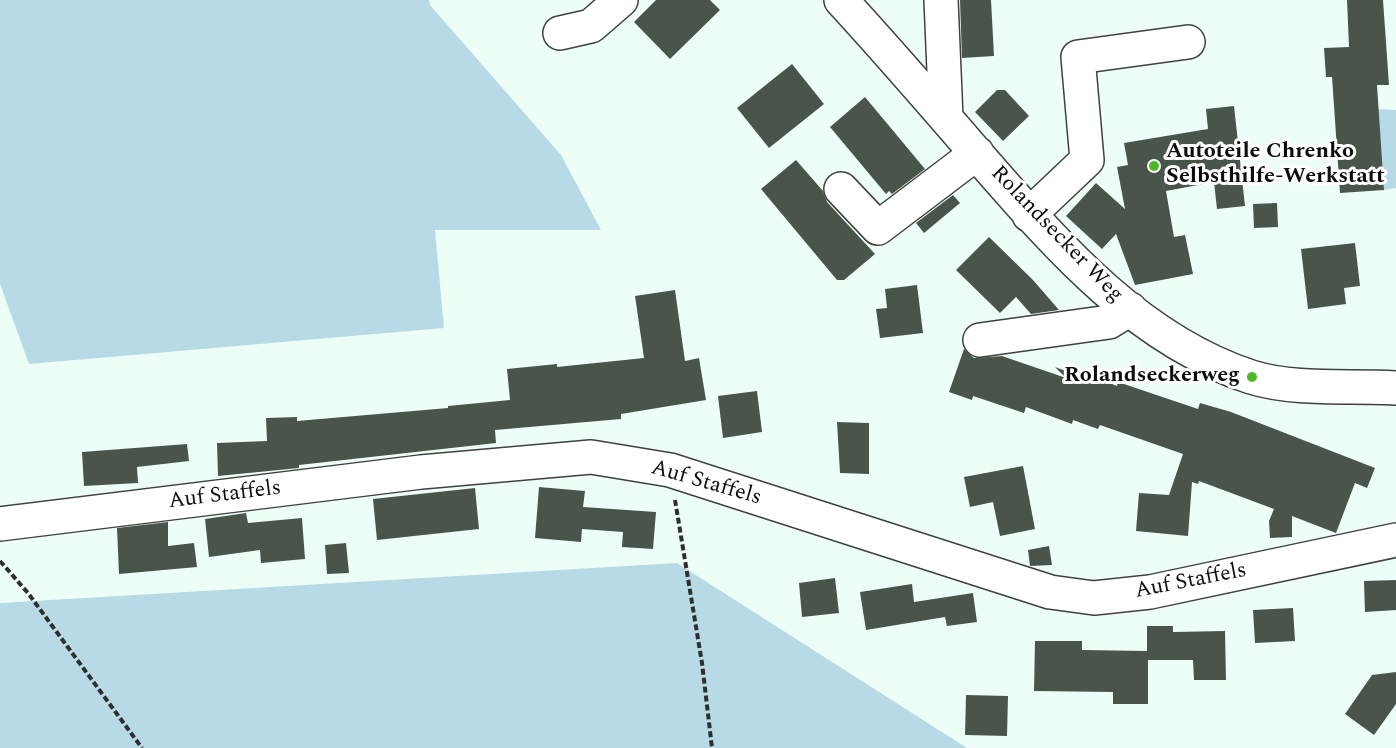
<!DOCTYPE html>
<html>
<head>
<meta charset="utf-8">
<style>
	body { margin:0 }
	canvas { display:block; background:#edfef7 }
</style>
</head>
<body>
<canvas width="1396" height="748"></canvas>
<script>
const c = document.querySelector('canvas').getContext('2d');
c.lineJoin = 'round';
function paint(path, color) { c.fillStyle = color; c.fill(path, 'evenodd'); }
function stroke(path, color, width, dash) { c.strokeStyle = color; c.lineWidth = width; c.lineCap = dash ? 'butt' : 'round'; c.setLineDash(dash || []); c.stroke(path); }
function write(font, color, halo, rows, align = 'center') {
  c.font = font + ' Spectral,serif'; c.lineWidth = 6; c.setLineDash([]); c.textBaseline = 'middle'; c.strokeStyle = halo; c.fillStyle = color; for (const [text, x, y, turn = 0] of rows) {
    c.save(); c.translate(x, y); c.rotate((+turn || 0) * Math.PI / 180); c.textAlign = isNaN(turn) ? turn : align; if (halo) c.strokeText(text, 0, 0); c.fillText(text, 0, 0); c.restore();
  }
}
paint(new Path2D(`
	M0 0H429L430 5 561 155 601 230H435L444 328 29 364 0 284Z
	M1378 109 1396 110V188L1384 190Z
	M677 563 967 748H0V603Z`), '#b8dae7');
paint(new Path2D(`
	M656 0H710L720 10 670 59 634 22Z
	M960 0H991L994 56 962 58Z
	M1347 0H1383L1389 85H1377L1384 190 1340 193 1332 77H1326L1324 48 1349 47Z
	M792 64 824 104 769 148 737 108Z
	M997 90H1005L1029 116 1003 141 975 112Z
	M865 97 925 169 892 194 889 191 886 194 830 127Z
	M1234 106 1245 206 1217 209 1214 182 1166 191 1174 237 1185 235 1193 274 1135 285 1116 234 1102 249 1066 216 1096 183 1125 209 1117 167 1128 165 1124 143 1208 129 1206 109Z
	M796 160 823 191 827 202 875 254 844 280H837L761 189Z
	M953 195 960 203 924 233 916 223Z
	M1277 203 1278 227 1254 228 1253 204Z
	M989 237 1033 280 1059 310 1031 314 1016 297 1000 313 956 270Z
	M1355 243 1360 286 1344 288 1346 304 1308 309 1301 249Z
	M917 285 923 333 880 338 876 309 887 308 885 289Z
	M675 290 685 361 699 358 706 400 621 414V419L495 430 496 443 299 465V468L218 476 217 443 267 441 266 418 297 417V421L448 408V406L510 400 507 369 557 364V367L644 358 635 296Z
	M964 349 974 358 1002 356 1066 378 1055 367 1090 380 1092 376 1117 386 1118 382 1198 409 1200 403 1231 412 1375 468 1367 488 1355 483 1336 533 1292 516V537L1270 538 1269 521 1274 509 1199 481 1198 484 1192 482 1188 536 1136 531 1139 493 1169 495 1183 454 1100 425 1098 429 1073 420 1072 424 1026 407 1024 413 973 396 972 400 949 392Z
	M757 391 762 432 723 438 718 396Z
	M837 422 869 423V474L840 473Z
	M187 444 189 461 137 467 138 483 84 486 82 452Z
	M1023 466 1035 529 1000 536 993 502 970 507 964 477Z
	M539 487 585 491 583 507 656 512 653 549 622 547 623 532 582 529 581 542 535 538Z
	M475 488 479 529 377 540 373 499Z
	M246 513 248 523 302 518 305 559 261 563 260 550 209 557 205 519Z
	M168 522V546L194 543 197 567 119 574 117 528Z
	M346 543 349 573 327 574 325 545Z
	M1049 546 1052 565 1030 566 1028 550Z
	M835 578 839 613 802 617 799 583Z
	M1396 580V610L1365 612 1364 581Z
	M912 584 914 602 973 593 977 622 947 626 945 617 866 630 860 592Z
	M1293 608 1295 641 1255 643 1253 610Z
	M1147 626H1173V632L1225 631 1226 680H1194L1193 660H1148V704H1113V692L1034 691 1035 641H1082V650L1147 651Z
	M1396 672V704L1374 735 1345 714 1372 675Z
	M966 695 1008 696 1007 736 965 735Z`), '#49554b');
const minor = new Path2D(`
	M841 0C887 50 932 102 976 153 1054 242 1135 339 1251 377 1296 391 1350 385 1396 388
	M941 0 946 118
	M560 33 591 26 621 0
	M841 189 878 228 977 153
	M1029 215 1087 160 1078 57 1188 42
	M980 340 1109 322 1130 309
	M0 524 421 472 591 457 670 470 1050 592 1094 598 1150 592 1396 540`);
stroke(minor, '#404040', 36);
stroke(new Path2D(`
	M675 500 702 663 712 748
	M0 561 28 593 142 748`), '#2f2f2f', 4, [6, 3]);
stroke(minor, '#fff', 33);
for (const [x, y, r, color] of [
	[1154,166,6,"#4eb829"],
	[1252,377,6,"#4eb829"]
]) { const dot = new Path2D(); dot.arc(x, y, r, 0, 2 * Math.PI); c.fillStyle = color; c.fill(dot); stroke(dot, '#fff', 2); }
write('bold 22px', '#0d0d0d', '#fff', [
	["Autoteile Chrenko",1166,153],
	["Selbsthilfe-Werkstatt",1166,178],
	["Rolandseckerweg",1240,377,"right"]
], 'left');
write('22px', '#0d0d0d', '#fff', [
	["Rolandsecker Weg",1056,235,46],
	["Auf Staffels",706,484,16],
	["Auf Staffels",225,496,-7],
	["Auf Staffels",1191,582,-11]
]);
</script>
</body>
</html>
